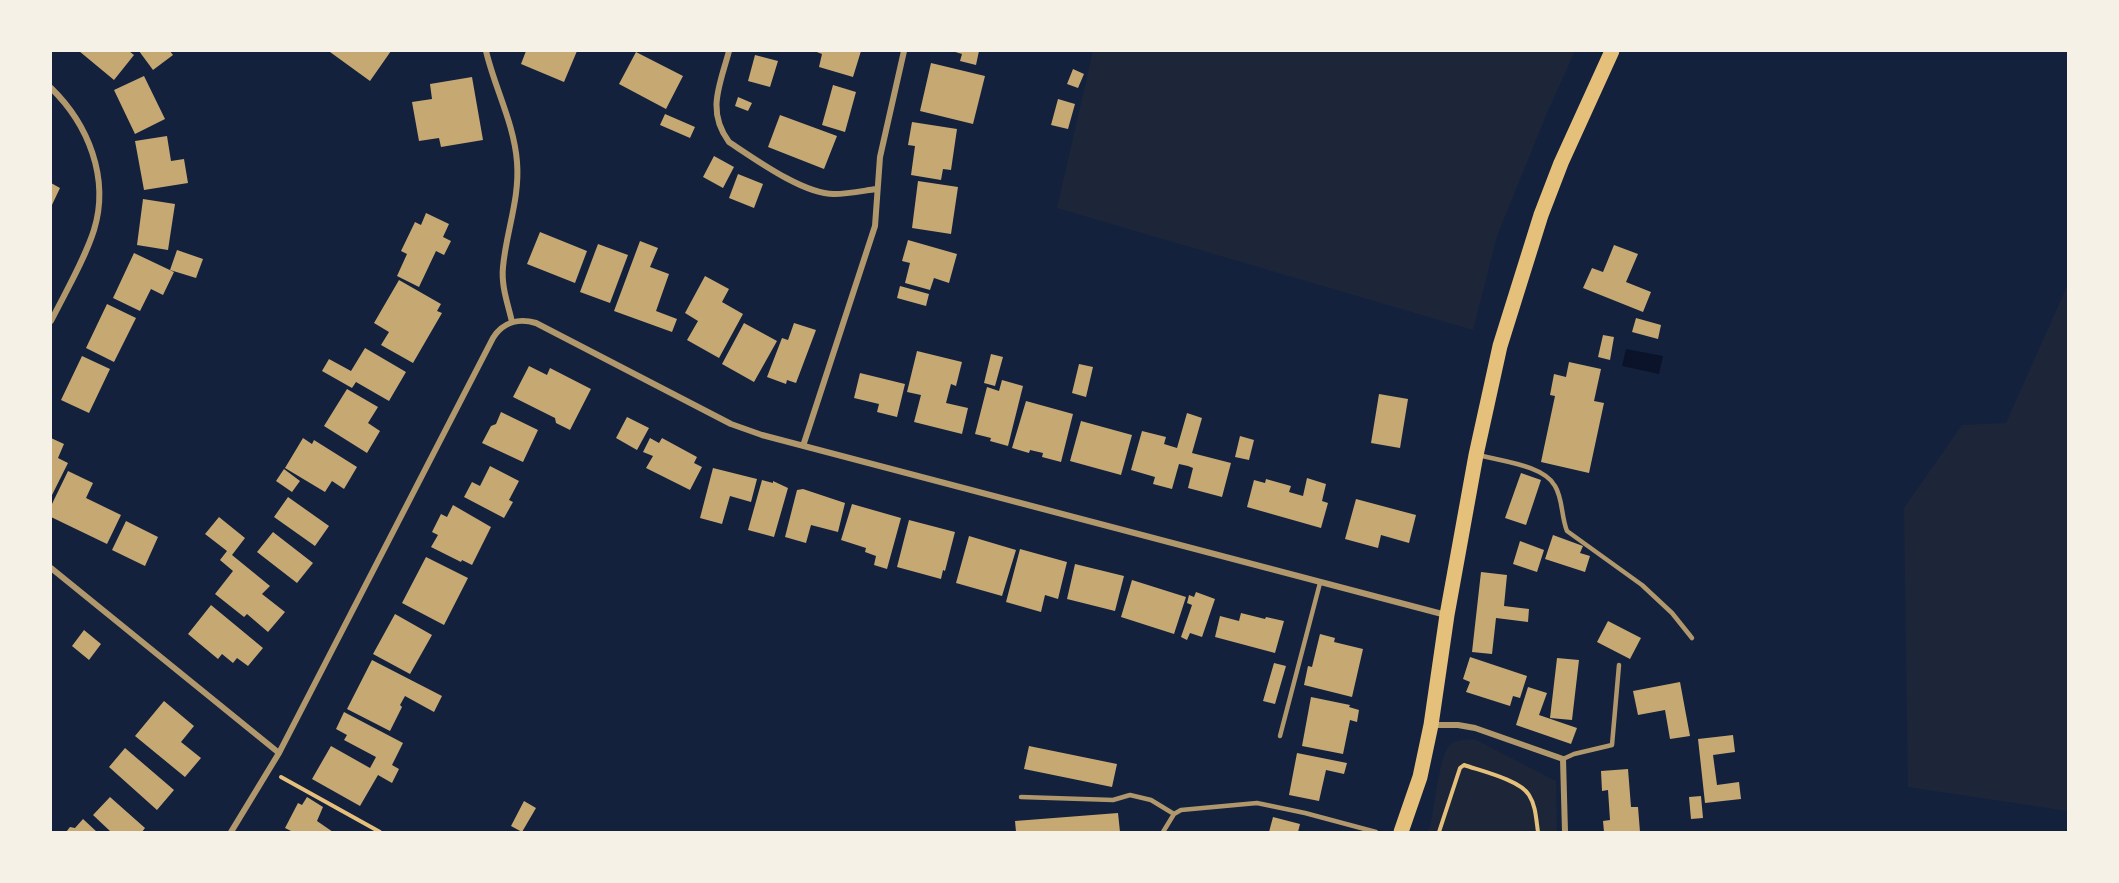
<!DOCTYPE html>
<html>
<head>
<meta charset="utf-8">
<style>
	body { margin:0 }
	#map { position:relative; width:2119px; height:883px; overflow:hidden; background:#14213d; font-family:Poppins,sans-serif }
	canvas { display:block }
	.frame { position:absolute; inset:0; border:52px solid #f6f1e7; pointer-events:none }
</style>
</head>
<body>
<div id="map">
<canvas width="2119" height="883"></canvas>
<div class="frame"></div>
</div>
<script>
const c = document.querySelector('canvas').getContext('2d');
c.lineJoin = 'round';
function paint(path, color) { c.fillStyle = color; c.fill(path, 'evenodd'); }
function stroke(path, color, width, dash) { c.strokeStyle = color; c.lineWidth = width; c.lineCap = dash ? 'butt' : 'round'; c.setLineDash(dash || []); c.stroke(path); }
paint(new Path2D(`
	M1093 51H1575L1547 113 1497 236 1473 330 1057 208Z
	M2068 284V811L1908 787 1904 508 1962 425 2006 423Z
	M1474 739 1556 781 1557 832H1428L1431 822C1435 806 1439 754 1451 744 1458 739 1467 740 1474 739Z`), '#1d2539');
paint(new Path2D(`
	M1626 349 1663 356 1659 374 1622 366Z`), '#0b132b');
paint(new Path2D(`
	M79 51H129L134 55 114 80Z
	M139 51H170L173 55 153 70Z
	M331 51H391L370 81 330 52Z
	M526 51H577L564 82 521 64Z
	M814 51H861L853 77 819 67 822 54Z
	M952 51H979L976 65 960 61 962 54Z
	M636 52 683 76 666 109 619 84Z
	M755 55 778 61 770 87 748 81Z
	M931 63 985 76 973 124 920 111Z
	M1073 69 1084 74 1078 88 1067 84Z
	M144 76 165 119 135 134 114 90Z
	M472 77 483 140 441 147 439 138 419 141 412 102 432 99 430 84Z
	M833 85 856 92 845 132 822 125Z
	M738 97 752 103 748 111 735 106Z
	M1058 99 1075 104 1068 129 1051 125Z
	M665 114 695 127 690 138 660 125Z
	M780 115 837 136 824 169 768 147Z
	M912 122 957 129 951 170 943 169 941 180 911 175 915 146 908 145Z
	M167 136 171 161 184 159 188 183 144 190 135 141Z
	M714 156 734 167 723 188 703 177Z
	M738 174 763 184 754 208 729 198Z
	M918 181 958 187 951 234 912 228Z
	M51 183 60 188 51 207Z
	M143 199 175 204 168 250 137 245Z
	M426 213 449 224 443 237 451 241 444 255 436 251 419 287 397 276 407 254 401 251 415 222 421 225Z
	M540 232 587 251 575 283 527 264Z
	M908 240 957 254 949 283 934 278 930 290 905 283 910 263 902 261Z
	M640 241 658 248 650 267 669 274 656 311 677 319 672 332 614 311Z
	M598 244 628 255 610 303 580 292Z
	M1614 245 1638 254 1626 282 1651 292 1643 312 1583 288 1592 268 1603 272Z
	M177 250 203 259 196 278 170 270Z
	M134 253 174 272 163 295 151 289 140 311 113 298Z
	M705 276 729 289 722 302 743 314 719 358 687 340 698 321 685 313Z
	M399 280 441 304 437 311 442 313 413 363 381 345 389 332 374 323Z
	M900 286 929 294 926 306 897 298Z
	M107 304 136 318 114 362 86 348Z
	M1636 318 1661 325 1658 339 1632 332Z
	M744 323 777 341 754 382 722 364Z
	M794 323 816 330 796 383 787 380 786 384 767 377 782 338 788 340Z
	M1603 335 1614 337 1610 360 1598 357Z
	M365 348 406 372 389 401 356 382 352 388 322 371 329 359 351 371Z
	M917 351 962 362 956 386 951 384 946 403 968 408 962 434 914 422 921 395 907 392Z
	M991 354 1003 357 995 386 984 383Z
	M82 356 110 369 89 413 61 400Z
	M1569 362 1601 369 1594 401 1604 403 1589 473 1541 462 1555 396 1550 395 1554 374 1566 377Z
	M1079 364 1093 367 1086 397 1072 393Z
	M529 366 547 375 550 368 591 389 570 430 556 423 555 418 513 397Z
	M860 373 905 384 897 417 877 412 879 404 854 398Z
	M1002 380 1023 386 1008 446 990 441 991 438 975 434 987 387 999 391Z
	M347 389 378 407 368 423 380 431 367 453 324 426Z
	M1379 394 1408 399 1400 448 1371 443Z
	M1026 401 1073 414 1061 462 1042 457 1043 453 1030 450 1029 453 1012 448Z
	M501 412 538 430 523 462 482 443 491 426 496 424Z
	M1187 413 1202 418 1192 453 1231 463 1222 497 1188 488 1193 468 1188 466 1179 464 1172 489 1153 484 1155 477 1131 470 1142 431 1166 437 1164 444 1177 448Z
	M627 417 649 428 637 450 616 438Z
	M1081 421 1132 435 1121 475 1070 461Z
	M1240 436 1254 440 1249 460 1235 457Z
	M51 438 64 444 58 458 68 463 51 497Z
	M303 438 312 444 314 440 357 467 344 489 332 481 325 492 285 468Z
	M650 438 659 443 662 438 697 457 694 463 702 467 690 490 646 468 653 456 643 452Z
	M490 466 519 481 509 500 513 502 504 518 464 497 472 482 480 486Z
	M713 468 757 479 751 502 730 496 722 524 700 518Z
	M284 469 300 481 292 492 276 481Z
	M68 471 93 483 86 498 121 515 107 544 51 517V506Z
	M1521 473 1541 480 1526 525 1505 518Z
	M1307 478 1326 484 1322 501 1328 503 1321 528 1247 507 1254 480 1265 483 1266 479 1291 486 1289 492 1303 496Z
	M762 480 773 483V481L788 488 774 537 748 530Z
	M803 489 845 503 838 532 811 525 806 543 785 537 797 490Z
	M288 497 329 526 315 546 274 517Z
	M1356 499 1416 515 1409 543 1381 535 1378 548 1345 539Z
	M852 504 901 518 887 569 874 565 876 556 865 552 866 548 841 540Z
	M453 505 491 527 472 565 462 560 461 562 431 547 438 535 432 532 441 514 447 517Z
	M219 517 245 538 232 555 270 586 262 594 285 612 268 632 247 614 244 617 215 594 233 571 220 560 227 551 205 534Z
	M909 520 955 532 945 571 943 570 941 579 897 567Z
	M126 521 158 537 145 566 112 550Z
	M273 532 313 563 297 583 257 552Z
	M1553 535 1583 546 1580 553 1590 556 1585 572 1545 559Z
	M969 536 1016 550 1002 596 956 583Z
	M1520 541 1544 550 1537 572 1513 564Z
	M1020 549 1067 562 1058 599 1045 595 1041 612 1006 602Z
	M426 557 468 578 444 625 402 603Z
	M1075 564 1124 576 1115 611 1067 599Z
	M1481 572 1507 575 1504 606 1529 609 1528 622 1496 618 1492 654 1472 652Z
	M1132 580 1186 597 1174 634 1121 617Z
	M1196 592 1215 599 1202 637 1190 633 1187 640 1181 637 1192 605 1187 603 1189 595 1194 597Z
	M211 605 263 648 248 666 237 658 233 663 222 654 218 659 188 634Z
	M1241 613 1265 619 1266 617 1284 621 1275 653 1215 637 1220 616 1239 621Z
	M395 614 432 635 410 674 373 654Z
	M1608 621 1641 638 1630 659 1597 642Z
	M84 630 101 644 89 660 72 646Z
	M1320 634 1335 638 1334 642 1363 649 1352 697 1304 685 1308 666 1312 667Z
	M1470 657 1527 676 1520 698 1513 696 1510 706 1466 692 1470 682 1463 679Z
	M1557 658 1579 660 1572 720 1550 718Z
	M372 660 442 696 434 712 405 696 400 705 402 707 390 731 347 709Z
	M1274 663 1286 666 1275 704 1263 701Z
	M1680 682 1690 736 1670 739 1665 710 1638 715 1633 691Z
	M1528 687 1547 693 1539 715 1577 728 1571 744 1516 725Z
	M1311 697 1350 705 1349 707 1359 710 1357 722 1350 720 1343 754 1302 746Z
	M164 701 194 726 181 742 201 758 185 777 135 736Z
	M344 712 403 743 392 765 399 769 392 783 378 775 360 806 312 779 331 746 370 768 376 757 344 740 347 735 336 729Z
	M1733 735 1735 752 1713 755 1717 785 1739 782 1741 799 1705 803 1698 739Z
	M1029 746 1117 764 1112 787 1024 769Z
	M125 748 174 790 157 810 109 767Z
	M1297 753 1347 763 1344 774 1326 770 1319 801 1289 795Z
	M1628 769 1631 807H1638L1640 832H1604L1603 821 1610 820 1608 790 1602 791 1601 771Z
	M1701 796 1703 818 1691 819 1689 797Z
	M110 797 145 828 142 832H111L93 815Z
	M307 797 323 807 317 821 333 832H293L285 828 298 803 302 805Z
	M524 801 536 808 522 832 511 826Z
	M1118 813 1120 832H1016L1015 821Z
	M1273 817 1300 824 1298 832H1269Z
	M83 819 97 832H66L70 827 75 828Z`), '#c6a872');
stroke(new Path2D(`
	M281 777 380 832
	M1439 832 1460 768 1464 765C1481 771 1520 780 1529 795 1536 806 1536 819 1538 832`), '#e5c07b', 4);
stroke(new Path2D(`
	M1479 455C1500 461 1544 465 1555 486 1563 499 1561 516 1567 531L1642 585 1672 613 1692 638
	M1280 736 1320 583
	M1563 759 1574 754 1612 745 1619 665
	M1021 797 1113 800 1130 795 1151 800 1174 814
	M1163 832 1174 814 1181 810 1257 803 1305 813 1376 832`), '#b1986c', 4.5);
stroke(new Path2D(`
	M486 51C495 89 514 123 517 162 520 199 506 232 503 267 501 286 508 304 512 322
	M729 51C720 85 706 111 729 142 755 159 803 194 834 194 848 194 862 191 876 189
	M51 88C88 124 110 178 94 230 84 261 66 291 51 321
	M803 446 875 226 880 157 904 51
	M51 568 279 753
	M1431 725H1458L1475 728 1563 759 1565 832
	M231 832 279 753 493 338C503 322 519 318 536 323L731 424 762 435 1446 615`), '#b1986c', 6);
stroke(new Path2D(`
	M1401 832 1420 777 1431 725 1447 615 1476 455 1500 346 1541 215 1561 163 1612 51`), '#e5c07b', 15);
</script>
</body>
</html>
